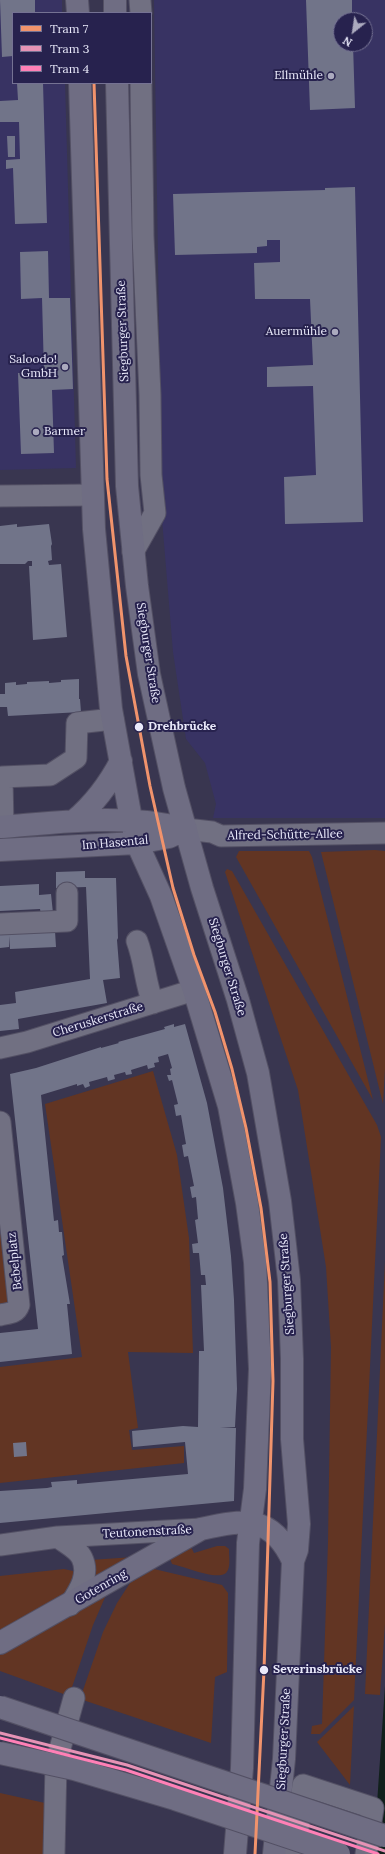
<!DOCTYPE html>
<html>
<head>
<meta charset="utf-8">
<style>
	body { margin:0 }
	#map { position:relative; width:385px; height:1854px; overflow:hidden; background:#393650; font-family:Lora,serif }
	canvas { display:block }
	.legend { position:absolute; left:12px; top:12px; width:140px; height:72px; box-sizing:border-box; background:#27224e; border:1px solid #757293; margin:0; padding:5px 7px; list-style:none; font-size:12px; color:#e9e9fa }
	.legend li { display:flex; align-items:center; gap:8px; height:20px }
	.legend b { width:20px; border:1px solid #757293 }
	.north { position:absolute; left:333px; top:12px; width:40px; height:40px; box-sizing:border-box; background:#27224e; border:1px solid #757293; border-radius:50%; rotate:210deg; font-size:11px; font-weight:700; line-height:16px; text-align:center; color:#e9e9fa }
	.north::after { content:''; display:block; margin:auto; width:14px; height:18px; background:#abaabe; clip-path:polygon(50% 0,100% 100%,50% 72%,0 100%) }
</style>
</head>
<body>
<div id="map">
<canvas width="385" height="1854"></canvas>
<ul class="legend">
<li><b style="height:5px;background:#f1936c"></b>Tram 7</li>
<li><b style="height:5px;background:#e693b5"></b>Tram 3</li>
<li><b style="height:5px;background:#ff80b6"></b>Tram 4</li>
</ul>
<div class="north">N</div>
</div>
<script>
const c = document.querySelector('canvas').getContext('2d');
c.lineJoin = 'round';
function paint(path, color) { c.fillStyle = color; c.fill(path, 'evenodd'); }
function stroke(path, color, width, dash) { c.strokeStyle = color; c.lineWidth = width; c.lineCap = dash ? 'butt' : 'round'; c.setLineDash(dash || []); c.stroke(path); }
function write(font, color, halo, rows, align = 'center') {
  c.font = font + ' Lora,serif'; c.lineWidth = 4; c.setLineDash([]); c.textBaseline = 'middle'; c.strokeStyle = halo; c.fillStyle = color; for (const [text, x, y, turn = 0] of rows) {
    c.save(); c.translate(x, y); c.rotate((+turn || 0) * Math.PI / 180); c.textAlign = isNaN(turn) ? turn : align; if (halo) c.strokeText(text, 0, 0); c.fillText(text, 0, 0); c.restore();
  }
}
paint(new Path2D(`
	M0 0H62V13H13V83H65L76 468 0 470Z
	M154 0H385V818H213L216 804 205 763 186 739 173 652 162 519ZM341 20H365V44H341Z`), '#383363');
paint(new Path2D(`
	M375 850 385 851V1069L383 1104 321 852Z
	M239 851H309L312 857 373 1100 236 857Z
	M227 869 232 871 377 1125 381 1137 354 1700 320 1734H311L312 1726 322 1724 328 1542 331 1347 326 1267 298 1090 225 872Z
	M153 1071 177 1155 189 1238 193 1353 128 1352 138 1428 129 1430 132 1450 184 1446V1463L0 1483V1367L82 1357 45 1104Z
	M0 1205 15 1302 0 1312Z
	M385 1261V1624L380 1695 365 1694Z
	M217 1546H225L229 1549V1551C229 1557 231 1568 226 1573 217 1581 183 1566 172 1564L170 1559 191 1547 194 1553Z
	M134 1557 92 1580 90 1560Z
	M64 1569 73 1571 78 1577 69 1594 0 1634V1576Z
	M154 1569 222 1585 228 1593 227 1672 215 1677 211 1743 80 1699 103 1632 117 1603 130 1583Z
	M106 1595 93 1625 69 1696 0 1671V1655Z
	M354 1706 350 1785 317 1742Z
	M0 1793 45 1803 47 1854H0Z`), '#623523');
paint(new Path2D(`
	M385 1686V1854H366L377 1804Z`), '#11201c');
paint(new Path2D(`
	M0 0H35V13H13V56L2 57Z
	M306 0H352V20H341V44H353L355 108 310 110Z
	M17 83H43L47 223 15 224 13 168 6 169V160L20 159 19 122H0V101L18 100Z
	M7 136H15V157H8Z
	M355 187 363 522 285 524 284 477 316 475 313 386 267 387V367L313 365 310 299H255L254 263 280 262V240H267V246L257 247V253L175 255 173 194 325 190V188Z
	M48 251 49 298H70L73 389 52 390 54 453 21 454 18 373H44L42 298 21 299 20 252Z
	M17 524V527L49 524 52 544 51 546 52 560 48 561 49 565 61 564 67 637 33 640 29 566H32V561H28L25 564H0V526Z
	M79 679V699H80L81 712 8 716 7 707H0V694H5V683L16 682V685L27 684V682L49 681V683L61 682V680Z
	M85 871V878H116L118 938 117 940 120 978 103 980 107 1003 18 1019 19 1029 0 1031V1005L16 1003 15 992 90 979 86 887 56 888V872Z
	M39 884V895L51 894 53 913 41 914 40 909 0 911V886Z
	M8 931V934L55 931 56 947 10 949 9 936V947L0 948V932Z
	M174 1024V1027L185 1024 207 1103 223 1188 231 1256 234 1300 237 1389 235 1427H220L236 1428 234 1501 0 1523V1491L47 1488 52 1487 51 1482 77 1480V1484L188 1474 185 1442 133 1447 132 1431 183 1426 198 1427 199 1351H204L201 1285H206L205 1275H201L199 1253H193L192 1244 198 1243 195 1220 198 1219 196 1197 192 1198 190 1187 194 1186 188 1156 184 1157 182 1145 186 1144 181 1115 176 1116 174 1105 178 1104 172 1080 169 1081 167 1075H171L170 1069 172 1068 168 1054 158 1057 159 1062 154 1063 155 1067 148 1069 147 1065 131 1070 132 1074 126 1075 125 1072 114 1075 115 1079 108 1081 107 1077 89 1082 90 1086 85 1088 83 1084 77 1086V1084L41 1095 54 1221 58 1220 59 1232H62L64 1255 62 1256 70 1304H67L72 1354 0 1362V1333L38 1329 10 1074 36 1068 101 1047V1048L119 1043 118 1042 165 1029 164 1027Z
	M26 1442 27 1456 14 1457 13 1443Z`), '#717489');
const minor = new Path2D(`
	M140 0 141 13
	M0 496 93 495
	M133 552 155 513 151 475 150 395 143 236 141 83
	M3 827 2 777 50 775 76 758 77 723 113 719
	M186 829 212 832 221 836 385 833
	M0 924 67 921V893
	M137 941C145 962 145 983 153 1003
	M0 1048 27 1042 194 990
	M0 1122 19 1305C16 1314 8 1313 0 1315
	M58 1537C65 1543 78 1549 82 1558 90 1575 79 1591 70 1605
	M0 1545 58 1537 201 1529
	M54 1854 56 1763 74 1698
	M295 1854 303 1785 373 1808 366 1854`);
const major = new Path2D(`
	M77 0 78 13
	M115 0V13
	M80 83 94 529 111 709 131 819 137 843 161 896 194 990 229 1106 247 1203 255 1262 260 1369 255 1489 248 1543 242 1768 235 1854
	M117 83 127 486 137 586 149 674 174 788 202 888 238 1000 258 1073 280 1201 289 1280 292 1359V1439L299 1524 297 1550 293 1561 284 1759 274 1854
	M74 821C94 804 109 784 121 761
	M0 827C63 822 124 813 186 829
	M0 850 137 843 169 837 186 829
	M0 1643 201 1529C245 1519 272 1515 293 1561`);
stroke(minor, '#535064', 23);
stroke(major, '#535064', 24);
stroke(minor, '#717082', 21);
stroke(major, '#6f6d83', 22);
const majorBridge = new Path2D(`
	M0 1707 385 1836
	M0 1753 74 1769 175 1799 339 1854`);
stroke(majorBridge, '#535064', 24, []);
stroke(majorBridge, '#6f6d83', 22);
stroke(new Path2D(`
	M94 83 107 479 126 656 150 786 173 888 194 955 215 1012 232 1069 246 1128 261 1208 270 1282 273 1381 264 1670 255 1854`), '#f1936c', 3);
stroke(new Path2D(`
	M0 1733 127 1765 385 1851`), '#e693b5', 3);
stroke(new Path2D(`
	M0 1738 126 1770 378 1854`), '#ff80b6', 3);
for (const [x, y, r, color] of [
	[331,76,4,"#abaabe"],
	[335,332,4,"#abaabe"],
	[65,367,4,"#abaabe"],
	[36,432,4,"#abaabe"],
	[139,727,5,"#e9e9fa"],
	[264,1670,5,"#e9e9fa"]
]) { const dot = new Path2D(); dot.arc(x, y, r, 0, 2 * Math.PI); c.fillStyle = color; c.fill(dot); stroke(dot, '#27224e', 1.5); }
write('12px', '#e9e9fa', '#27224e', [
	["Ellmühle",323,76],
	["Auermühle",327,332],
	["Saloodo!",57,360],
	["GmbH",57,374],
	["Barmer",44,432,"left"]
], 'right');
write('12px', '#e9e9fa', '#27224e', [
	["Siegburger Straße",123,331,-92],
	["Siegburger Straße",148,653,81],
	["Alfred-Schütte-Allee",285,835,-1],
	["Im Hasental",115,843,-5],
	["Siegburger Straße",227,967,73],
	["Cheruskerstraße",98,1020,-17],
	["Bebelplatz",15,1261,-96],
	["Siegburger Straße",287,1284,-94],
	["Teutonenstraße",147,1532,-3],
	["Gotenring",101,1587,-30],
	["Siegburger Straße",284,1739,-87]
]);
write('bold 12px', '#e9e9fa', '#27224e', [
	["Drehbrücke",148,727],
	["Severinsbrücke",273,1670]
], 'left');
</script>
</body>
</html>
